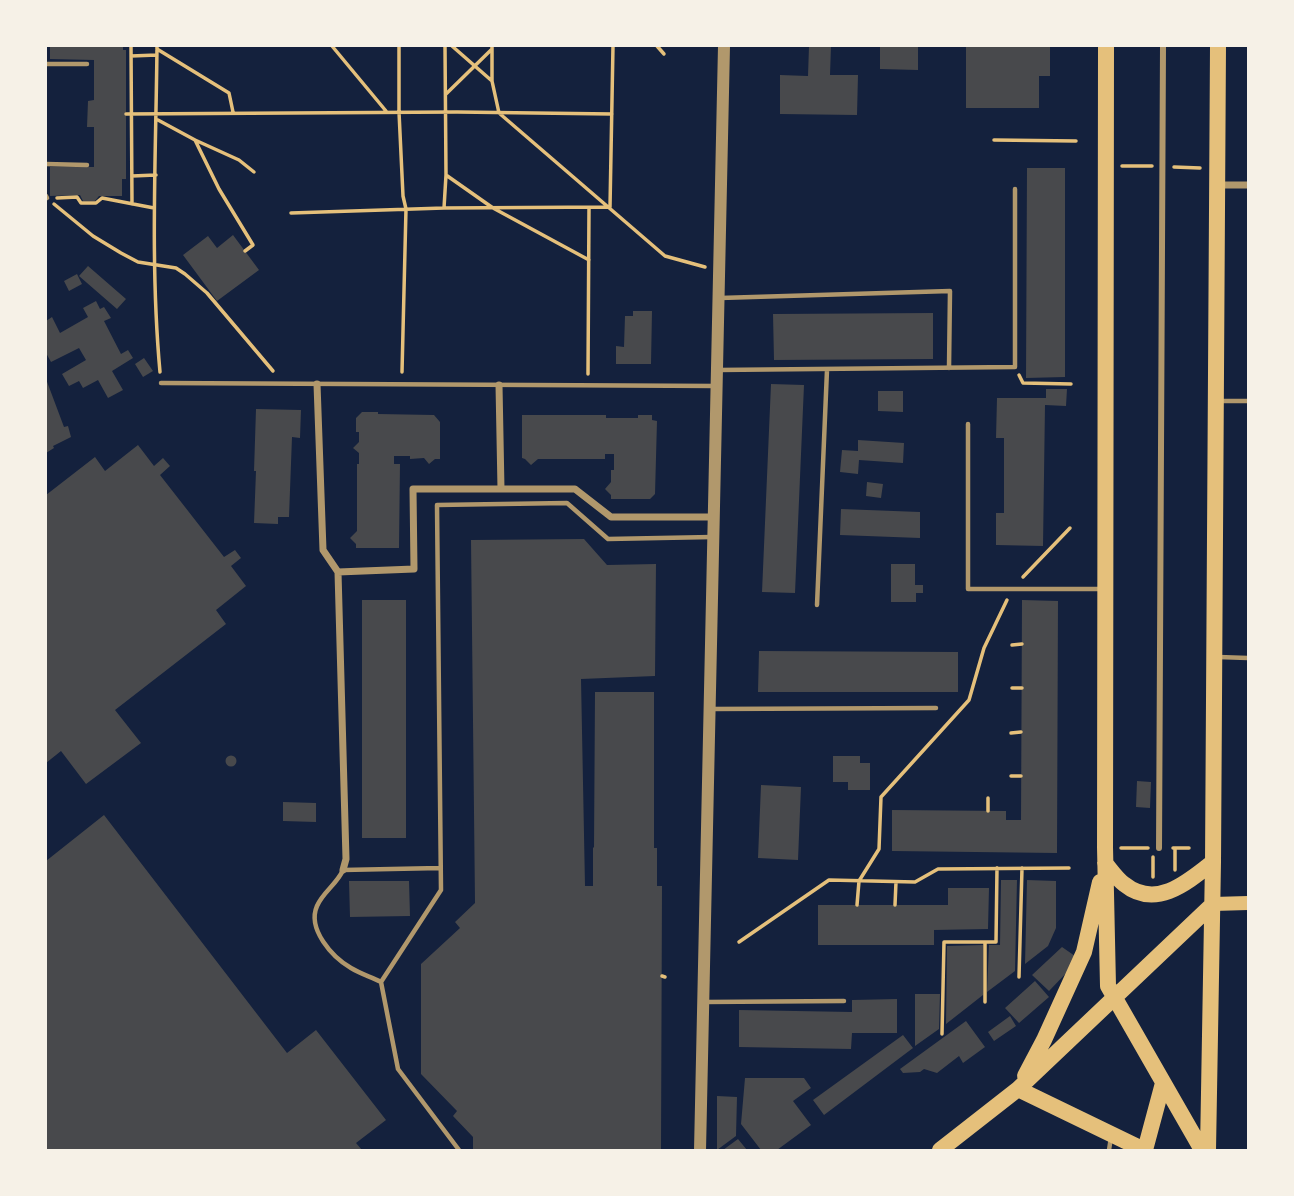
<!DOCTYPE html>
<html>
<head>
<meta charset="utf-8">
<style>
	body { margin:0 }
	#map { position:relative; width:1294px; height:1196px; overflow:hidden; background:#14213d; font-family:"IBM Plex Sans",sans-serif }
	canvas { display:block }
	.frame { position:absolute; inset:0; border:47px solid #f6f1e7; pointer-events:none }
</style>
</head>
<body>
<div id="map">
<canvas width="1294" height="1196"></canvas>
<div class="frame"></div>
</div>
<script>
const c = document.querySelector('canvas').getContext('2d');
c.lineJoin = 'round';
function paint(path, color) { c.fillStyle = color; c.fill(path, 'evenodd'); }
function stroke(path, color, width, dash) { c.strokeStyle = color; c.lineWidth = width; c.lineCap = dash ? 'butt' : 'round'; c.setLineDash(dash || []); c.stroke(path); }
paint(new Path2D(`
	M50 46H123V50H126V179H122V196H99L95 201H83L80 195 50 196V167H94V127H87L88 101 94 100V60L50 59Z
	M809 46H831L830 75H858L857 115 780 114V75L808 76Z
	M880 46H918V70L880 69Z
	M966 46H1050V76H1039V108H966Z
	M1027 168H1065V377L1026 378Z
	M233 235 259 270 217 301 183 255 208 236 217 248Z
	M88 266 126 299 117 309 79 276Z
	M77 274 82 284 69 291 64 281Z
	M96 301 100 309 104 307 111 318 104 321 121 354 128 350 133 358 112 371 123 390 108 398 98 380 83 388 79 381 69 386 62 374 86 360 79 348 51 362 46 353V321L52 317 60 333 88 317 83 308Z
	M633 311H652L651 364H616V346L624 347 625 316H633Z
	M933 313V359L774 360 773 314Z
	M144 358 153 371 143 377 135 364Z
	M46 379 64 427 68 426 71 437 53 446 54 448 46 453Z
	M771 384 804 385 795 593 762 592Z
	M1046 389H1067L1066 406 1045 405 1043 546 996 545V513H1004V438H996L997 398H1046Z
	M878 391H903V412L878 411Z
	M256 409 301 410 300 438 292 437 289 517H278V524L254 523 256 471H254Z
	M362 412H378V414L434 415 440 422V459H435L429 464 424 458 410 459V456H394V464H400L399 548H356V544L350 538 357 531V464H359V453L353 448 359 442V432H356V418Z
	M522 415H606V418H638V415H652V420L657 421 655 494 650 499H611V495L605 489 611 482V470H614V454H605V459H538L531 465 525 459 522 458Z
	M858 440 904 443 903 463 859 460 858 474 840 472 842 450 858 451Z
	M138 445 154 466 163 458 170 466 160 475 224 557 235 550 241 558 231 566 246 586 216 610 226 624 115 710 141 743 86 784 61 751 46 763V495L95 457 105 471Z
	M867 482 883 484 881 498 866 496Z
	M841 509 920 512V538L840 535Z
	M584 539 607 565 656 564 655 676 581 679 585 886H593V848L594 847 595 692H654V848H657V886H662L661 1150H473V1137L453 1116 457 1111 421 1074V964L460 928 455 922 475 903 471 540Z
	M891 564H915V585H923V593H916V602H891Z
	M362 600H406V838H362Z
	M1022 600 1058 601 1057 853 892 851V810L1006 811V820H1021Z
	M759 651 958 652V692H758Z
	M225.5 761a5.5 5.5 0 1 1 11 0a5.5 5.5 0 1 1-11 0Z
	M833 756H860V763H870V790H848V782H833Z
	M1137 781 1151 782 1150 808 1136 807Z
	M761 785 801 787 798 860 758 858Z
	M283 802 316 803V822L283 821Z
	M104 815 287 1053 316 1030 386 1120 356 1143 362 1150H46V861Z
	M1001 880H1017L1015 971 987 992 989 945H1000Z
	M1027 880 1056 881V928L1048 946 1025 964Z
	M349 881H409L410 916 350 917Z
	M948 888H989L988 929 934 930V945H818V905H948Z
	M983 945V995L946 1024 947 946Z
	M1062 947 1075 956 1072 967 1049 991 1032 975Z
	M1035 981 1049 997 1019 1023 1005 1008Z
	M915 994H940L939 1029 915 1046Z
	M897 999V1033H852L851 1049 739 1047V1010L852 1012V1000Z
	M1010 1016 1016 1026 994 1041 988 1032Z
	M966 1021 985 1047 963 1063 959 1056 937 1073 924 1069 920 1072 903 1073 900 1069Z
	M903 1035 913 1048 824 1115 813 1100Z
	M745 1078H804L811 1088 793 1101 811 1125 777 1150H761L741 1124Z
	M717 1096 737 1097 736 1136 717 1150Z
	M738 1139 747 1150H723Z`), '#48494c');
stroke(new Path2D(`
	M131 46 132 204
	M157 46C156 154 150 263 160 372
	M332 46 386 111
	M399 46V112L403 196 406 209 402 372
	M452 46 492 81
	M657 46 664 54
	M157 49 229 93 233 112
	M492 49V81L499 113 665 256 705 267
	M131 56 157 55
	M446 94 492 49V46
	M126 114 457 112 612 114
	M158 120 195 140 239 160 254 172
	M195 140 219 189 253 245 245 251
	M994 140 1076 141
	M1122 166H1152
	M1174 167 1200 168
	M446 175 493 208 589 260
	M132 176 156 175
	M57 198 77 197 81 203H96L102 198 154 208
	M54 204 93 236 121 253 138 262 176 268 185 274 207 293 273 371
	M444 208 446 175 445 46
	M291 213 444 208 610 207 613 46
	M588 374 589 208
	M1019 375 1023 383 1071 384
	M1023 577 1070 528
	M1012 645 1022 644
	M1012 688H1022
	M1011 733 1021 732
	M1011 776H1021
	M988 798V811
	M1121 848H1148
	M1173 848H1189
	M1153 857V877
	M1175 870V848
	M857 905 859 881 879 849 881 797 969 700 984 648 1007 600
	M895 905 896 882
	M739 942 829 880 915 882 938 869 1069 868
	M662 976 665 977
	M1019 977 1022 868
	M985 1002V942
	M942 1034 944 942H996L997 868`), '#e5c07b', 3.5);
stroke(new Path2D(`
	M46 64H87
	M46 164 87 165
	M46 196 47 198
	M720 298 950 291 949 368
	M718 370 1015 367V189
	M161 383 716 386
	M1218 401H1248
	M968 424V589H1101
	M817 605 827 370
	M1218 657 1248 658
	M710 709 936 708
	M381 982C371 977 361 974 351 968 332 957 307 929 317 906 323 892 337 884 343 870L440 868
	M705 1002 844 1001
	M459 1150 398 1069 381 982 441 890 437 505 567 503 608 539 712 537
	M1109 1150 1111 1137`), '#b1986c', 4.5);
stroke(new Path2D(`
	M1159 848 1163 46`), '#b1986c', 6);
stroke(new Path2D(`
	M1218 185H1248
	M317 384 323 550 338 572 346 859 343 870
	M499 385 501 489
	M338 572 414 569 413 489H575L611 517H713`), '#b1986c', 7);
stroke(new Path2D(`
	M700 1150 724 46`), '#b1986c', 12);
stroke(new Path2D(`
	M1213 904 1248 903`), '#e5c07b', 14);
stroke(new Path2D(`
	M1106 46 1105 847 1108 986 1202 1150
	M1105 863C1111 870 1117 879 1124 884 1156 910 1188 882 1213 862
	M1025 1076 1044 1040 1084 952 1100 882
	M1018 1089 1144 1150
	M940 1150 1018 1089 1213 904
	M1145 1150 1163 1083
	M1208 1150 1213 862 1218 46`), '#e5c07b', 16);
</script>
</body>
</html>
